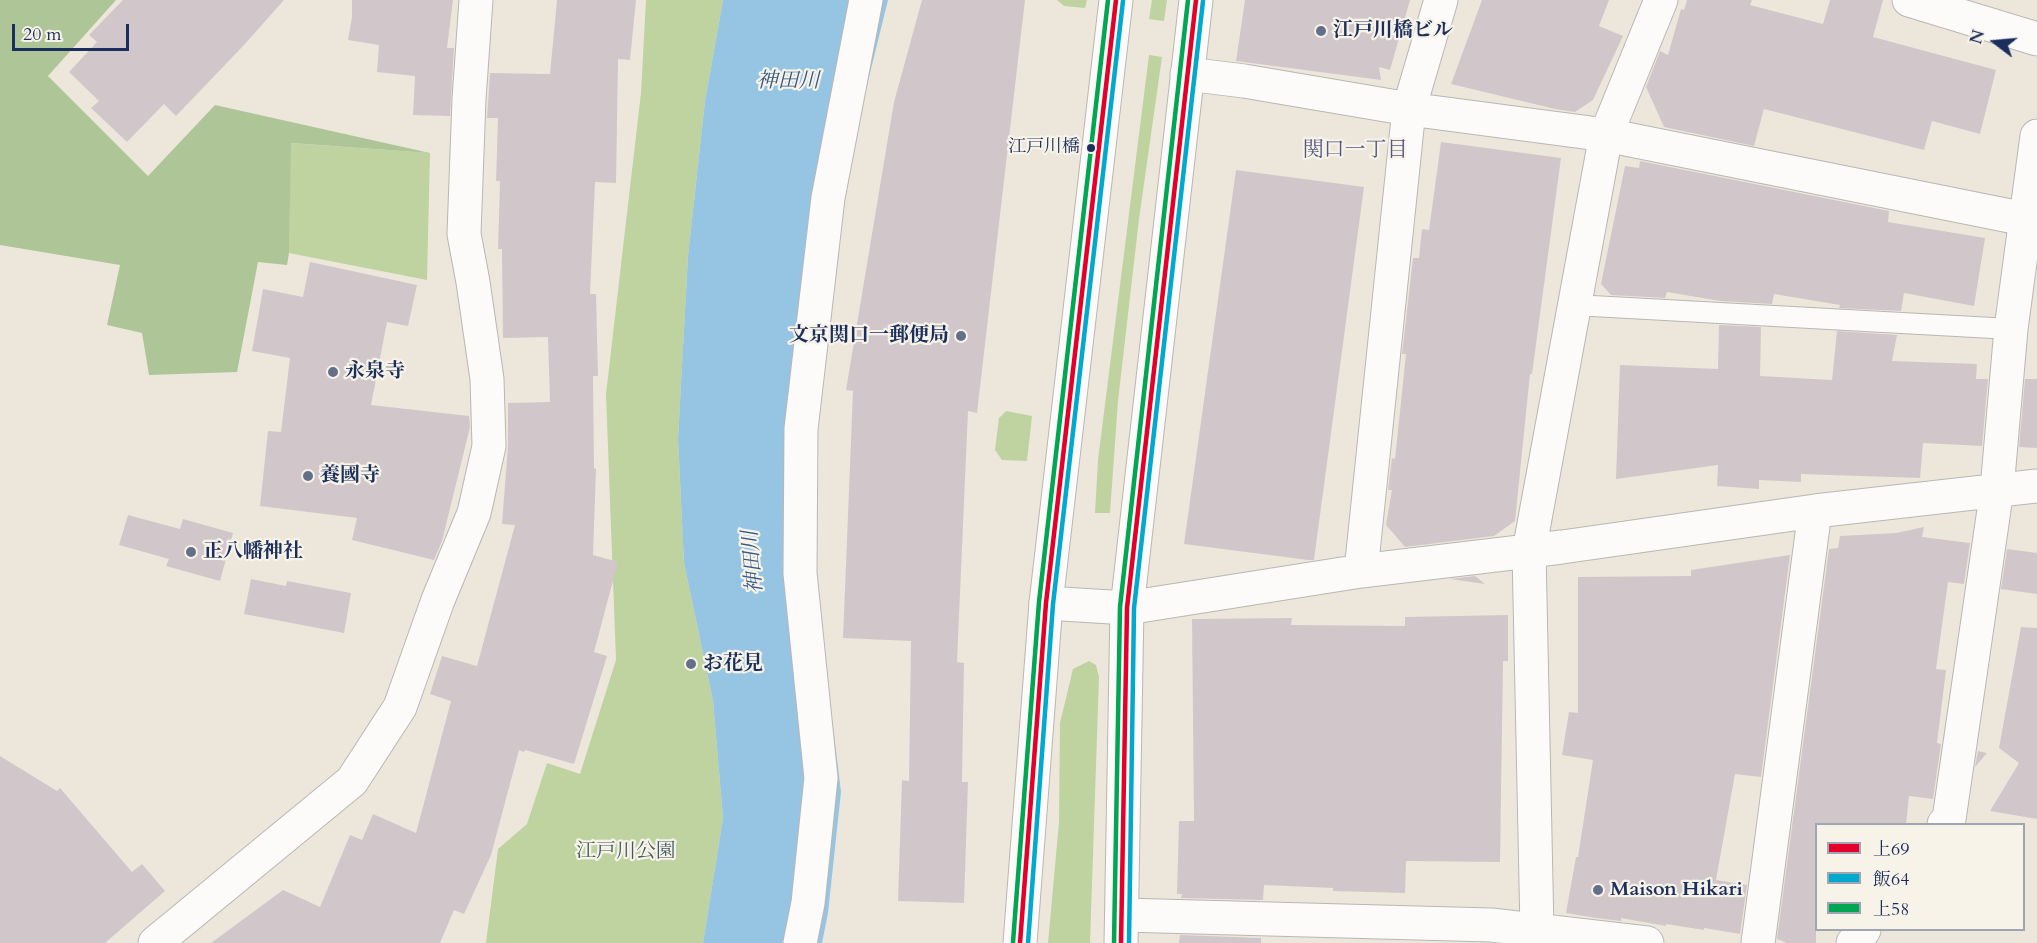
<!DOCTYPE html>
<html>
<head>
<meta charset="utf-8">
<style>
	body { margin:0 }
	#map { position:relative; width:2037px; height:943px; overflow:hidden; background:#ede7db; font-family:Cardo,"Noto Serif JP",serif }
	canvas { display:block }
	.legend { position:absolute; left:1815px; top:823px; width:210px; height:108px; box-sizing:border-box; background:#f7f3e8; border:2px solid #9fa5b1; margin:0; padding:8px 10px; list-style:none; font-size:18px; color:#1b2f5e }
	.legend li { display:flex; align-items:center; gap:12px; height:30px }
	.legend b { width:30px; border:2px solid #9fa5b1 }
	.north { position:absolute; left:1965px; top:12px; width:60px; height:60px; -webkit-text-stroke:4px #f7f3e8; paint-order:stroke; rotate:286deg; font-size:16px; font-weight:700; line-height:24px; text-align:center; color:#1b2f5e }
	.north::after { content:''; display:block; margin:auto; width:21px; height:27px; background:#1b2f5e; clip-path:polygon(50% 0,100% 100%,50% 72%,0 100%) }
	.scale { position:absolute; left:12px; top:24px; width:117px; height:27px; box-sizing:border-box; border:3px solid #1b2f5e; border-top:0; padding-left:8px; font-size:18px; line-height:21px; white-space:nowrap; color:#1b2f5e; -webkit-text-stroke:4px #f7f3e8; paint-order:stroke }
</style>
</head>
<body>
<div id="map">
<canvas width="2037" height="943"></canvas>
<ul class="legend">
<li><b style="height:8px;background:#e4002b"></b>上69</li>
<li><b style="height:8px;background:#00a9ce"></b>飯64</li>
<li><b style="height:8px;background:#00a651"></b>上58</li>
</ul>
<div class="north">N</div>
<div class="scale">20 m</div>
</div>
<script>
const c = document.querySelector('canvas').getContext('2d');
c.lineJoin = 'round';
function paint(path, color) { c.fillStyle = color; c.fill(path, 'evenodd'); }
function stroke(path, color, width, dash) { c.strokeStyle = color; c.lineWidth = width; c.lineCap = dash ? 'butt' : 'round'; c.setLineDash(dash || []); c.stroke(path); }
function write(font, color, halo, rows, align = 'center') {
  c.font = font + ' Cardo,"Noto Serif JP",serif'; c.lineWidth = 4.5; c.setLineDash([]); c.textBaseline = 'middle'; c.strokeStyle = halo; c.fillStyle = color; for (const [text, x, y, turn = 0] of rows) {
    c.save(); c.translate(x, y); c.rotate((+turn || 0) * Math.PI / 180); c.textAlign = isNaN(turn) ? turn : align; if (halo) c.strokeText(text, 0, 0); c.fillText(text, 0, 0); c.restore();
  }
}
paint(new Path2D(`
	M646 0H723L705 101 688 256 678 439 684 563 713 701 723 818 703 943H486L498 849 527 824 547 763 580 774 616 660 606 394 641 93Z
	M1057 0H1087L1085 8 1064 6Z
	M1152 0H1167L1164 21 1149 19Z
	M1149 55 1162 57 1139 219 1118 401 1110 513H1095L1098 460Z
	M290 143 430 153 427 280 289 253Z
	M1006 411 1032 416 1027 461 1002 460 995 450 999 418Z
	M1089 661 1096 665 1099 677 1090 943H1048L1059 822 1060 723 1073 669Z`), '#bed3a0');
paint(new Path2D(`
	M0 0H116L48 76 148 176 215 105 430 153 291 143 289 253 287 265 258 262 237 372 149 375 142 333 107 325 120 265 0 245Z`), '#aec598');
paint(new Path2D(`
	M723 0H888L855 134 820 355 812 502 821 629 841 792 828 913 822 943H703L723 818 713 701 684 563 678 439 688 256 705 101Z`), '#95c5e3');
paint(new Path2D(`
	M123 0H284L244 45 176 116 164 104 127 142 91 108 99 101 69 72 97 42 89 35Z
	M352 0H453L447 48H454L450 116 413 115 415 76 377 72 379 45 348 40 352 17Z
	M557 0H636L630 60 618 59 616 183 595 182 590 294H596L598 376H593L594 468 596 469 593 555 618 562 594 652 607 656 574 764 525 750 524 752 519 750 491 855 464 914 454 910 440 943H211L283 890 320 907 350 835 362 840 373 814 416 833 451 701 430 694 442 656 477 666 515 525 502 524 508 446V403L550 402 548 337 503 338 502 249H498L500 181H496L498 118H487L490 73 550 74Z
	M922 0H1025L977 413 968 411 957 662 964 663 962 782H968L964 903 898 901 902 780 909 781 911 641 843 638 853 391 846 390 894 102Z
	M1245 0H1410L1390 70 1379 67 1381 80 1236 61Z
	M1482 0H1609L1599 26 1623 36 1593 100 1575 112 1555 109 1451 84Z
	M1687 0H1752L1750 5 1823 24 1830 0H1883L1873 37 1996 70 1980 134 1932 121 1924 150 1764 109 1754 146 1664 127 1646 87 1660 51 1668 55 1681 9 1684 10Z
	M1441 142 1561 158 1532 374H1530L1515 521 1494 536 1405 547 1386 525 1392 490H1388L1392 458 1395 459 1406 354H1402L1413 258H1419L1422 229 1429 230Z
	M1640 161 1889 211 1888 222 1985 238 1974 306 1904 293 1901 311 1839 308 1840 305 1774 294 1772 304 1720 301 1667 292 1665 298 1611 295 1601 284 1625 166 1639 168Z
	M1236 170 1364 187 1314 560H1308L1184 544Z
	M310 262 417 285 408 326 387 322 371 405 469 416 470 427 442 541 434 560 352 540 357 518 260 506 268 431 281 432 290 358 252 351 263 289 303 297Z
	M1719 325 1761 327 1760 376 1832 380 1837 331 1897 335 1892 361 1977 364 1976 379H1988L1982 446 1923 443 1920 478 1801 474V482L1759 480V489L1717 486 1718 465 1616 479 1620 365 1718 369Z
	M2025 379H2037V448L2019 447Z
	M128 515 180 529 183 519 233 533 220 581 166 566 169 559 119 545Z
	M1924 527 1922 537 1970 543 1964 584 1948 582 1936 669 1946 670 1937 743 1941 744 1933 799 1909 796 1906 825H1816V943H1787L1777 939 1829 549 1838 548 1840 536 1896 533Z
	M2007 549 2037 553V594L2001 589Z
	M1790 555 1761 777 1735 774 1716 880 1747 885 1740 934 1704 928V930L1666 924V926L1621 918V921L1596 918 1566 913 1576 857H1578L1593 760 1562 755 1569 712 1578 713V577L1691 576V570Z
	M1475 576 1485 584 1450 579Z
	M251 579 286 586 287 581 351 593 344 633 244 614Z
	M1508 615V661H1503L1500 862 1406 861 1405 893 1333 891V888L1264 885 1263 900 1181 898 1182 894H1177L1179 821H1194L1192 619 1292 618 1291 625 1405 626V617Z
	M2021 627 2037 628V819L1990 811 2019 763 1999 748Z
	M1978 751 1987 753 1975 767Z
	M0 756 57 791 60 788 132 872 142 864 165 891 105 943H0Z
	M1180 935 1261 938V943H1179Z`), '#d1c7cb');
const lane = new Path2D(`
	M1574 305 2011 329`);
const street = new Path2D(`
	M1909 0 2037 39
	M1187 74 1244 81 1409 109 1606 135 2025 219
	M1361 571 1409 109 1441 0
	M1046 603 1127 608 1361 571 1562 547 1815 511 2037 486
	M1944 824 1949 819 1997 489 2011 329 2037 136
	M1123 915 1491 925 1647 943
	M155 943 352 781 400 707 438 600 474 513 489 446 487 379 473 282 464 234 469 99 476 0
	M1532 943 1537 930 1529 551 1606 135 1661 0
	M1758 943 1815 511
	M1853 943 1864 930`);
const primary = new Path2D(`
	M1020 943 1046 603 1116 0
	M1121 943 1127 608 1196 0`);
const highway = new Path2D(`
	M800 943 808 903 821 778 800 573 801 429 828 198 866 0`);
stroke(lane, '#b9b7b3', 22);
stroke(street, '#b9b7b3', 35);
stroke(primary, '#b9b7b3', 35);
stroke(highway, '#b9b7b3', 35);
stroke(lane, '#fcfbfa', 20);
stroke(street, '#fcfbfa', 33);
stroke(primary, '#fcfbfa', 33);
stroke(highway, '#fcfbfa', 33);
stroke(new Path2D(`
	M1020 943 1046 603 1116 0
	M1121 943 1127 608 1196 0`), '#e4002b', 4.5);
stroke(new Path2D(`
	M1028 943 1053 604 1123 1
	M1129 943 1134 608 1203 1`), '#00a9ce', 4.5);
stroke(new Path2D(`
	M1013 942 1039 602 1108 0
	M1114 943 1120 607 1188 0`), '#00a651', 4.5);
for (const [x, y, r, color] of [
	[1321,31,6,"#646f8a"],
	[1091,148,5,"#1b2f5e"],
	[961,336,6,"#646f8a"],
	[333,372,6,"#646f8a"],
	[308,476,6,"#646f8a"],
	[191,552,6,"#646f8a"],
	[691,664,6,"#646f8a"],
	[1598,890,6,"#646f8a"]
]) { const dot = new Path2D(); dot.arc(x, y, r, 0, 2 * Math.PI); c.fillStyle = color; c.fill(dot); stroke(dot, '#f7f3e8', 2); }
write('18px', '#1b2f5e', '#f7f3e8', [
	["江戸川橋",1080,148]
], 'right');
write('bold 20px', '#1b2f5e', '#f7f3e8', [
	["江戸川橋ビル",1333,31],
	["文京関口一郵便局",949,336,"right"],
	["永泉寺",345,372],
	["養國寺",320,476],
	["正八幡神社",203,552],
	["お花見",703,664],
	["Maison Hikari",1610,890]
], 'left');
write('20px', '#405b63', '#f7f3e8', [
	["江戸川公園",626,852]
]);
write('italic 21px', '#345887', '#f7f3e8', [
	["神田川",788,82],
	["神田川",754,562,-95]
]);
write('21px', '#555685', '#f7f3e8', [
	["関口一丁目",1355,151]
]);
</script>
</body>
</html>
